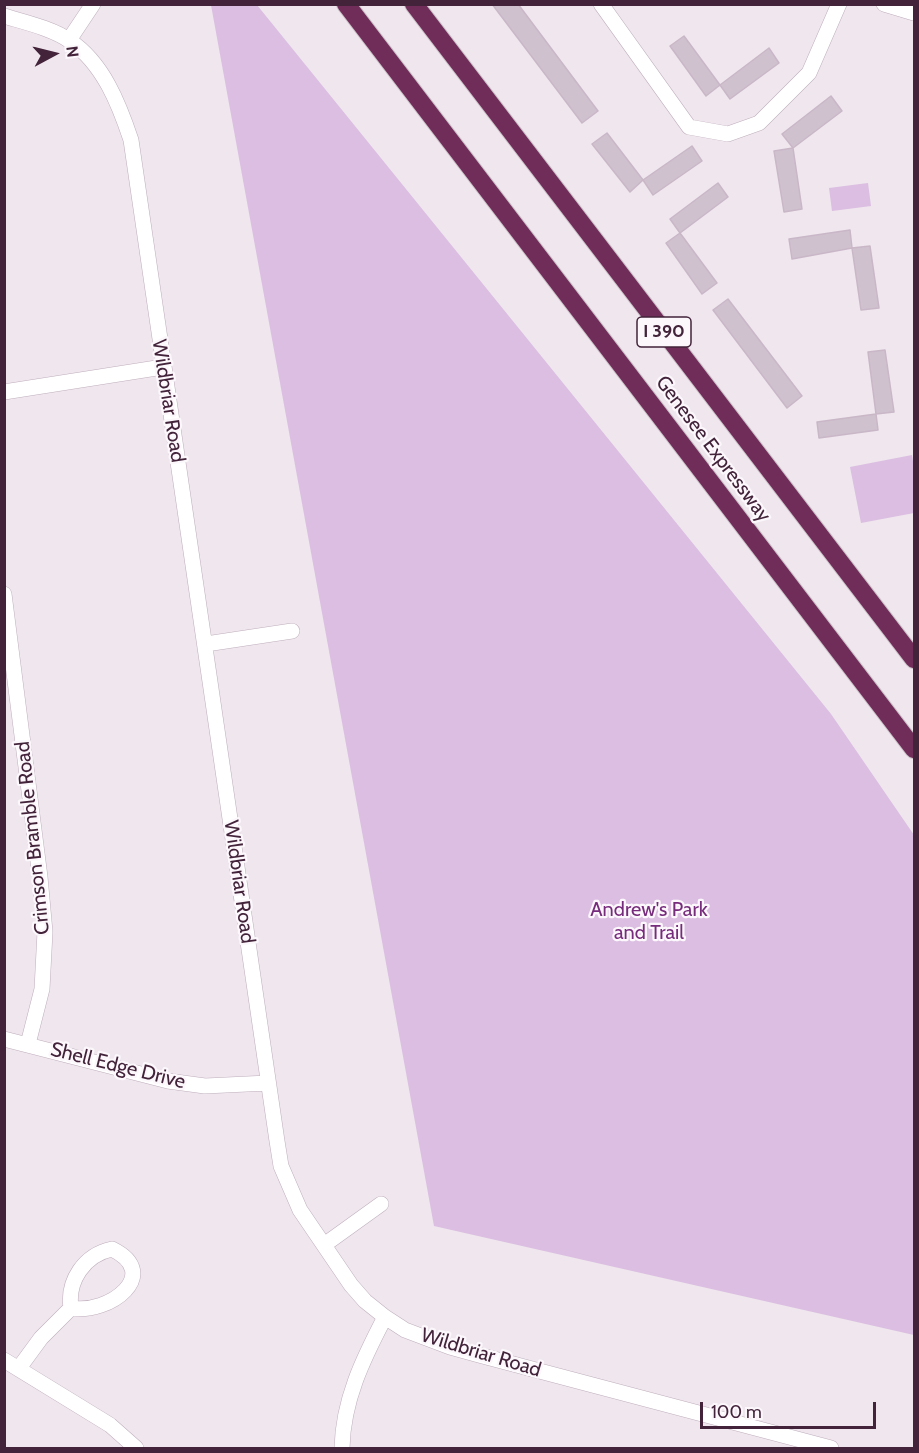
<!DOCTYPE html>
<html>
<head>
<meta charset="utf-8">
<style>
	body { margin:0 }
	#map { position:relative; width:919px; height:1453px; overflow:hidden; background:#efe6ee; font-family:Cabin,sans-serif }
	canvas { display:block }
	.frame { position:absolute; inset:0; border:6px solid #43233a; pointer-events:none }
	.north { position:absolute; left:24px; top:24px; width:60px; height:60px; -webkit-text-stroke:4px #fbf7fb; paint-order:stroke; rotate:83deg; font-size:16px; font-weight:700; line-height:24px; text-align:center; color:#43233a }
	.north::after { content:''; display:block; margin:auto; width:21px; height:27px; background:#43233a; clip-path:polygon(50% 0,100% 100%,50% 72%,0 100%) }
	.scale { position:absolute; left:700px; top:1402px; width:176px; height:27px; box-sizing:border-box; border:3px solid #43233a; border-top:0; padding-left:8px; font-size:18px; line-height:21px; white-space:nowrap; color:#43233a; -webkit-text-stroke:4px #fbf7fb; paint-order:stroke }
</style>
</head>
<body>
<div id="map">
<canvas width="919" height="1453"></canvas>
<div class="frame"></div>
<div class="north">N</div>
<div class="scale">100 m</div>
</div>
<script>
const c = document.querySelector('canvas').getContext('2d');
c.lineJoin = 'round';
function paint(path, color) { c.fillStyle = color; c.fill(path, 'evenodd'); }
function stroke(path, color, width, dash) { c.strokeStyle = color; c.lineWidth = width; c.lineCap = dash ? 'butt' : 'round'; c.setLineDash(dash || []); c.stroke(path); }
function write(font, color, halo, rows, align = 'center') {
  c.font = font + ' Cabin,sans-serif'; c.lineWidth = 4.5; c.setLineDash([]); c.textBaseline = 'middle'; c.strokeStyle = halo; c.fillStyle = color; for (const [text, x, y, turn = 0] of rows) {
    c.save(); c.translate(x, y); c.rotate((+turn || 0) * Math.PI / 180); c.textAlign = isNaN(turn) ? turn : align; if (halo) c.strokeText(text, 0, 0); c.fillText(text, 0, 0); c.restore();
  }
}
paint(new Path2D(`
	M211 5H257L831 714 914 835V1335L434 1226Z
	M868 183 871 206 832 211 829 188Z
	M912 455 914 468V513L861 523 850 467Z`), '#dbbee1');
const building = new Path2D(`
	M492 4H518L598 111 582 123Z
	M684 36 720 85 706 96 670 46Z
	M769 48 779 63 730 99 720 85Z
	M831 96 842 111 793 148 782 134Z
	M607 133 643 180 630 192 592 144Z
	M692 146 702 161 653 195 643 180Z
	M793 148 802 209 784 212 774 151Z
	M718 183 728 197 680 233 670 219Z
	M850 230 852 248 792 259 789 239Z
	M680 233 717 283 702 294 666 243Z
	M870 246 879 308 861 310 852 248Z
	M728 299 802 396 787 408 713 310Z
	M885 350 894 412 876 414 868 352Z
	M876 414 878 430 819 438 817 422Z`);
paint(building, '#d0c1cf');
stroke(building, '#c9b7c7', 1.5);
const minor = new Path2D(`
	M601 4 689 127 728 134 759 123 809 73 839 4
	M884 4 914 13
	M4 16C24 22 54 29 70 41 103 63 119 104 131 140L277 1141 281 1166 300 1210 351 1285 365 1301 385 1317 405 1330 450 1347 479 1355 831 1448
	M69 40 93 4
	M4 392 163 367
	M4 594 40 877 45 932 42 989 28 1044
	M206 644 292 631
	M4 1039 168 1081 205 1086 268 1083
	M324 1245 381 1204
	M4 1360 110 1425 136 1448
	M19 1368 41 1338 71 1308C109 1315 163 1274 112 1249 84 1255 67 1281 71 1308
	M342 1448C343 1400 363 1359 385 1317`);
const highway = new Path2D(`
	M346 4 914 749
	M414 4 914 659`);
stroke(minor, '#bfafbc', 16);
stroke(highway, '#cac1c8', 20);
stroke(minor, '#fff', 15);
stroke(highway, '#712d59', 18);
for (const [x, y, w] of [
	[664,332,54]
]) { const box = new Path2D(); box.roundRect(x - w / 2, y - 15, w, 30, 4.5); c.fillStyle = '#fbf7fb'; c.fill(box); stroke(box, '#43233a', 1.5); }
write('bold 18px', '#43233a', null, [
	["I 390",664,332]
]);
write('20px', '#43233a', '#fbf7fb', [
	["Wildbriar Road",168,401,81],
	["Genesee Expressway",713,449,53],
	["Crimson Bramble Road",33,838,-96],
	["Wildbriar Road",239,882,82],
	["Shell Edge Drive",118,1066,14],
	["Wildbriar Road",481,1353,17]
]);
write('20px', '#772b7c', '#fbf7fb', [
	["Andrew's Park",649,910],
	["and Trail",649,933]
]);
</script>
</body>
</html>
